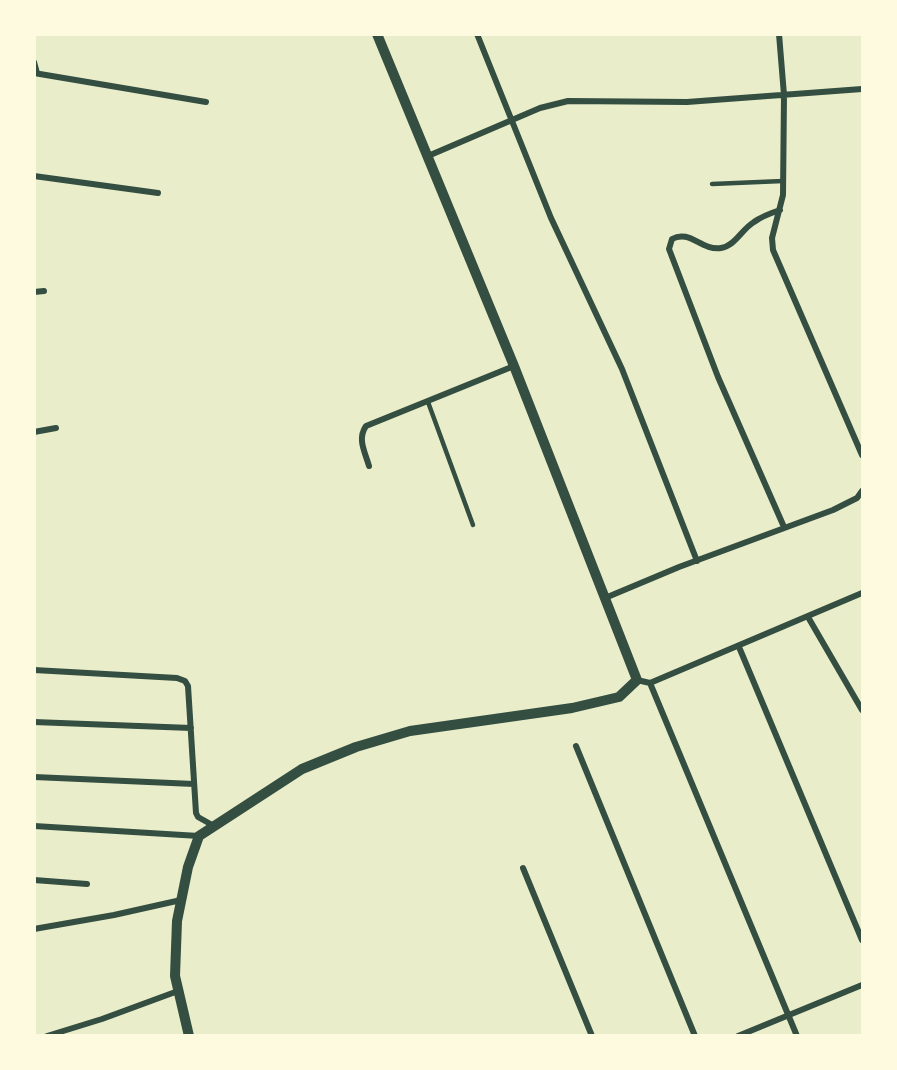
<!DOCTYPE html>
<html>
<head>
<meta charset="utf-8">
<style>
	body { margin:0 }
	#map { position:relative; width:897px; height:1070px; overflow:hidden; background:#e9edc9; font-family:Merriweather,serif }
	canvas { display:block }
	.frame { position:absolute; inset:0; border:36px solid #fefae0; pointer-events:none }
</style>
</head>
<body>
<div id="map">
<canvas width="897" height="1070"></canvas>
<div class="frame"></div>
</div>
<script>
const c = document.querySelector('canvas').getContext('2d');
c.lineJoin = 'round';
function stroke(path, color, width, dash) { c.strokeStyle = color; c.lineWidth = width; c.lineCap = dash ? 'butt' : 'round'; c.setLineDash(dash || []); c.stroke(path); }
stroke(new Path2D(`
	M712 184 783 181
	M428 402 473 525`), '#344e41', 4.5);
stroke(new Path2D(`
	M477 34 551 218 622 369 697 561
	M779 34 784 95 783 195 772 238 773 250 862 455
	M34 62 37 73
	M34 73 206 102
	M428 156 540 108 568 101 687 102 862 89
	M34 176 158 193
	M780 210C771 213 762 216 754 222 742 229 735 246 721 248 701 251 690 229 672 239L669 249 718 377 784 527
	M34 292 44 291
	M34 432 56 428
	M369 466C365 452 357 439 366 426L514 366
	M605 598 679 567 833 510 857 498 862 491
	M808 617 862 710
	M739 647 862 940
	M34 670 177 678 185 681 188 686 196 813 198 817 214 826
	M637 680 650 683 862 593
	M650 683 797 1036
	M34 722 191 728
	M576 746 695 1036
	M34 777 194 784
	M34 826 199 836
	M523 868 592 1036
	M34 880 87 884
	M34 929 114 915 181 900
	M47 1036 102 1019 178 991
	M738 1036 862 985`), '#344e41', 6);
stroke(new Path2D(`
	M189 1036 175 976 177 921 188 867 199 836 302 769 356 747 410 731 572 708 619 697 637 680 514 366 377 34`), '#344e41', 10);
</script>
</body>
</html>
